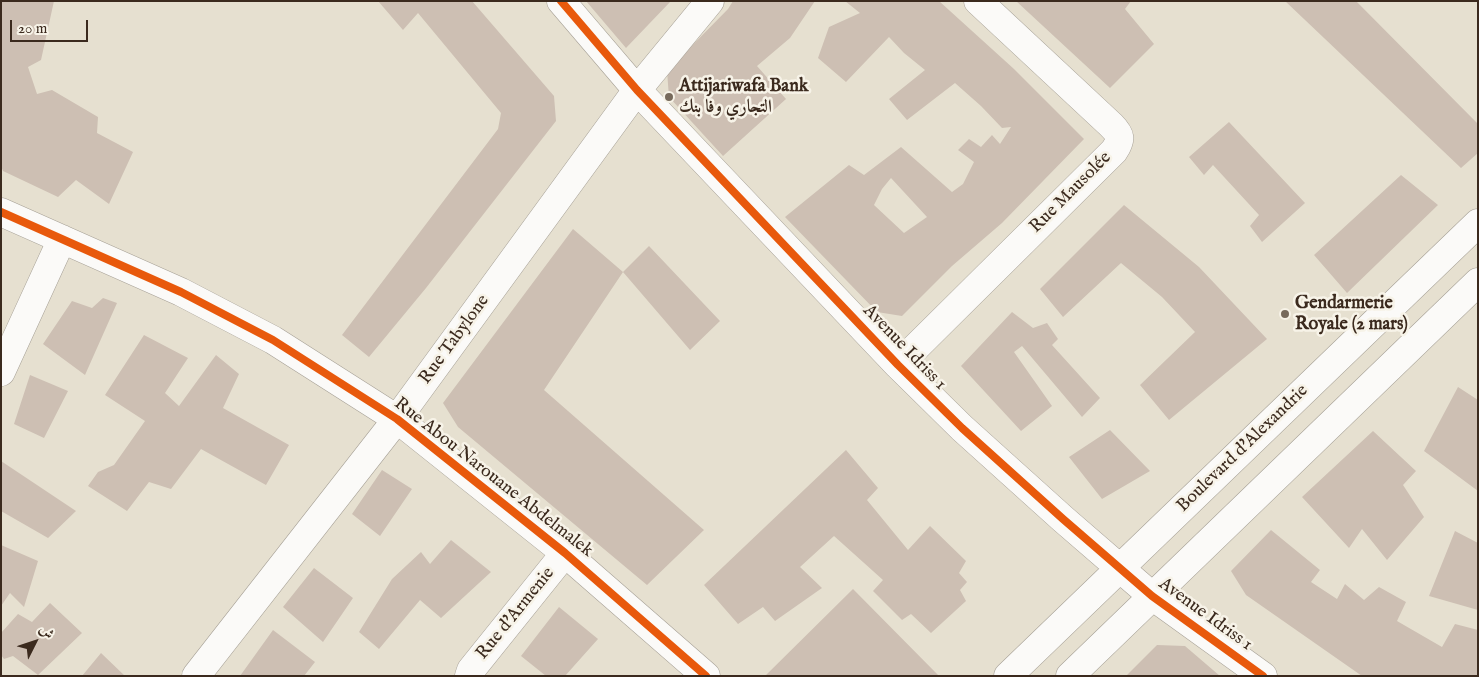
<!DOCTYPE html>
<html>
<head>
<meta charset="utf-8">
<style>
	body { margin:0 }
	#map { position:relative; width:1479px; height:677px; overflow:hidden; background:#e6e0d0; font-family:"IM FELL English",Amiri,serif }
	canvas { display:block }
	.frame { position:absolute; inset:0; border:2px solid #3b2a1e; pointer-events:none }
	.north { position:absolute; left:10px; top:617px; width:50px; height:50px; -webkit-text-stroke:4px #f7f3e8; paint-order:stroke; rotate:49deg; font-size:14px; font-weight:700; line-height:20px; text-align:center; color:#3b2a1e }
	.north::after { content:''; display:block; margin:auto; width:18px; height:22px; background:#3b2a1e; clip-path:polygon(50% 0,100% 100%,50% 72%,0 100%) }
	.scale { position:absolute; left:10px; top:20px; width:78px; height:22px; box-sizing:border-box; border:2px solid #3b2a1e; border-top:0; padding-left:6px; font-size:15px; line-height:18px; white-space:nowrap; color:#3b2a1e; -webkit-text-stroke:4px #f7f3e8; paint-order:stroke }
</style>
</head>
<body>
<div id="map">
<canvas width="1479" height="677"></canvas>
<div class="frame"></div>
<div class="north">ش</div>
<div class="scale">20 m</div>
</div>
<script>
const c = document.querySelector('canvas').getContext('2d');
c.lineJoin = 'round';
function paint(path, color) { c.fillStyle = color; c.fill(path, 'evenodd'); }
function stroke(path, color, width, dash) { c.strokeStyle = color; c.lineWidth = width; c.lineCap = dash ? 'butt' : 'round'; c.setLineDash(dash || []); c.stroke(path); }
function write(font, color, halo, rows, align = 'center') {
  c.font = font + ' "IM FELL English",Amiri,serif'; c.lineWidth = 5; c.setLineDash([]); c.textBaseline = 'middle'; c.strokeStyle = halo; c.fillStyle = color; for (const [text, x, y, turn = 0] of rows) {
    c.save(); c.translate(x, y); c.rotate((+turn || 0) * Math.PI / 180); c.textAlign = isNaN(turn) ? turn : align; if (halo) c.strokeText(text, 0, 0); c.fillText(text, 0, 0); c.restore();
  }
}
paint(new Path2D(`
	M1 1H54L41 60 28 67 37 94 52 90 98 117 97 133 133 152 109 204 76 180 58 197 3 171 1 166Z
	M378 1H472L554 96 556 121 426 288 369 357 342 335 498 129 501 113 418 13 403 30Z
	M586 1H671L626 48Z
	M733 1H815L790 38 757 66 786 99 723 156 669 97 667 71 728 9Z
	M845 1H939L1014 69 1084 139 1002 223 952 266 902 316 877 312 785 217 849 165 864 175 901 147 952 192 963 184 974 162 958 150 969 139 981 147 992 135 1000 144 1011 127 1002 128 981 106 955 83 907 120 889 99 925 70 904 53 889 37 846 82 818 58 829 27 860 13ZM891 178 927 217 904 233 874 205 882 189Z
	M1016 1H1131L1125 9 1154 44 1110 88Z
	M1285 1H1356L1478 124V153L1461 168Z
	M1229 122 1305 203 1262 242 1250 226 1259 215 1213 165 1204 175 1189 157Z
	M1401 175 1438 205 1347 293 1314 255Z
	M1124 205 1199 267 1267 339 1169 420 1140 385 1195 332 1162 297 1121 263 1063 317 1040 289Z
	M573 229 623 272 649 246 720 321 690 350 623 272 544 390 704 530 647 585 458 427 443 403Z
	M103 298 117 303 85 375 43 344 72 301 92 308Z
	M1012 312 1033 328 1047 323 1058 339 1052 345 1100 398 1082 417 1022 346 1014 352 1052 406 1021 431 961 366Z
	M144 335 188 358 165 393 179 406 216 355 239 374 223 408 289 445 266 485 201 449 171 489 149 482 127 511 88 486 98 472 114 465 145 421 105 395Z
	M30 375 68 391 44 438 14 424Z
	M1458 387 1478 400V491L1424 451Z
	M1110 430 1150 471 1102 499 1069 457Z
	M1373 431 1416 471 1403 485 1424 517 1387 560 1362 529 1349 548 1302 497Z
	M846 450 878 488 867 500 908 550 930 526 966 561 959 573 967 582 960 590 966 601 931 633 911 614 902 620 873 591 883 580 834 536 800 567 822 588 775 621 763 607 738 624 704 585Z
	M1 461 76 511 48 538 1 511Z
	M382 470 412 489 380 536 352 514Z
	M1271 530 1320 570 1311 582 1337 599 1345 584 1364 600 1379 587 1406 602 1397 621 1442 647 1455 624 1478 630V676H1362L1246 595 1231 571Z
	M1455 531 1478 543V610L1429 596Z
	M451 540 491 572 441 618 420 600 379 649 359 632 392 579 421 552 430 564Z
	M1 545 38 561 24 607 10 593 1 606Z
	M314 568 353 598 323 642 283 607Z
	M853 589 939 676H765Z
	M50 603 82 633 38 675 13 656 4 659 1 655V633L18 614 32 622Z
	M559 607 598 639 565 676H546L521 656Z
	M273 630 315 662 304 676H240Z
	M1157 645 1185 646 1220 676H1126Z
	M101 653 125 676H82Z`), '#cdbfb3');
const minor = new Path2D(`
	M561 1 637 90 898 365 962 428 1063 519 1152 596 1263 676
	M1 212 181 292 273 340 397 419 565 553 706 676
	M898 365 1114 151C1122 139 1121 135 1111 125L978 1
	M1 372 62 239
	M196 676 397 419 637 90 710 1
	M469 676 471 670 565 553
	M1008 676 1478 223
	M1070 676 1478 282`);
stroke(minor, '#a59f95', 29);
stroke(minor, '#fbfaf8', 28);
stroke(new Path2D(`
	M561 1 637 90 898 365 962 428 1063 519 1152 596 1263 676
	M1 212 181 292 273 340 397 419 565 553 706 676`), '#e8590c', 8);
for (const [x, y, r, color] of [
	[669,97,5,"#776a5c"],
	[1285,314,5,"#776a5c"]
]) { const dot = new Path2D(); dot.arc(x, y, r, 0, 2 * Math.PI); c.fillStyle = color; c.fill(dot); stroke(dot, '#f7f3e8', 2); }
write('bold 18px', '#3b2a1e', '#f7f3e8', [
	["Attijariwafa Bank",679,87],
	["التجاري وفا بنك",679,108],
	["Gendarmerie",1295,304],
	["Royale (2 mars)",1295,325]
], 'left');
write('18px', '#3b2a1e', '#f7f3e8', [
	["Rue Mausolée",1071,193,-45],
	["Rue Tabylone",455,340,-54],
	["Avenue Idriss 1",904,348,46],
	["Boulevard d'Alexandrie",1243,449,-44],
	["Rue Abou Narouane Abdelmalek",493,478,38],
	["Rue d'Armenie",516,614,-51],
	["Avenue Idriss 1",1205,615,36]
]);
</script>
</body>
</html>
